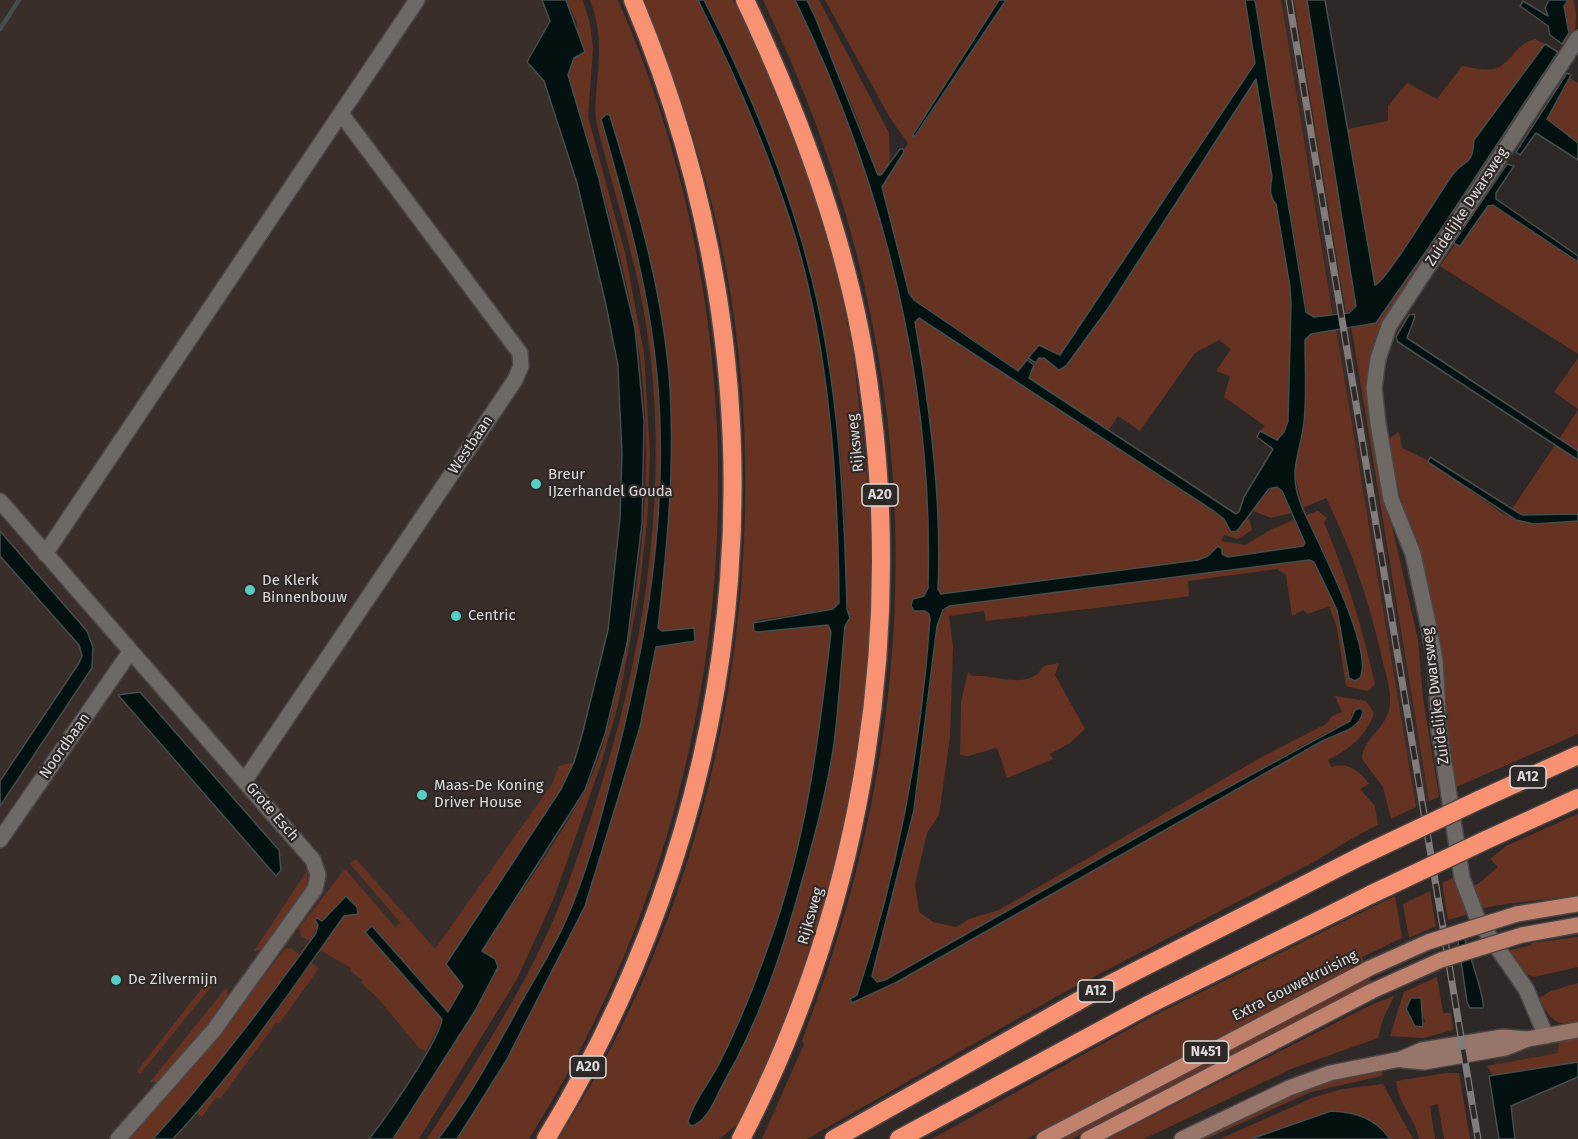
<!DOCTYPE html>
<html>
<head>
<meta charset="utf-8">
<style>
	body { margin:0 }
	canvas { display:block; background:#2e2827 }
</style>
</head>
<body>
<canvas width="1578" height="1139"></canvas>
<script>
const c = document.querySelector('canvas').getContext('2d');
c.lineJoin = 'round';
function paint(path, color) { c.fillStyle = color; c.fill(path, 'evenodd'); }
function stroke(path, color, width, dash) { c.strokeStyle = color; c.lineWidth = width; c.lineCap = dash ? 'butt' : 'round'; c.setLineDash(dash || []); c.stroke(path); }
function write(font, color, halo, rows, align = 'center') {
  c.font = font + ' "Fira Sans",sans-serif'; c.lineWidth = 4.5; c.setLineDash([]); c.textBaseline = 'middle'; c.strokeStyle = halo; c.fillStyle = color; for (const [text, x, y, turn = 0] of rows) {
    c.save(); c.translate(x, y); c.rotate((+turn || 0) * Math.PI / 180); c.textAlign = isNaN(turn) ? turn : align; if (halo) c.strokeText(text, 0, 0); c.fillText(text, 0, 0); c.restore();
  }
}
paint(new Path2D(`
	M0 0H548L626 351 627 574 579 778 473 984 379 1139H0Z
	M1281 0H1294L1368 440 1429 801 1416 807Z
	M1578 1028V1139H1507L1491 1042Z`), '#3a2e2a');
paint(new Path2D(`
	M566 0H583L590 24 593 48 588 117 625 253 644 353 650 454 647 523 639 592 618 705 601 764 554 898 517 979 419 1139H393L475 1011 498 967 495 959 482 951C516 898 555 846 585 791 603 756 613 705 622 667 646 561 655 433 635 326 619 241 594 157 568 75L574 58 577 23Z
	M590 0H618C779 367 744 801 529 1139H457L506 1061 585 906 640 727 656 647 695 640 692 628 662 631 658 628C674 485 679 371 642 229 638 212 634 194 628 176 622 157 610 138 601 119 625 207 651 296 658 387 668 519 646 645 613 771 600 821 587 873 566 920 554 948 537 974 522 1001 496 1048 471 1096 438 1139H427C466 1078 506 1018 538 953 561 907 578 857 594 808 642 662 668 506 650 352 641 275 616 200 597 125 594 111 596 97 597 83 600 54 601 27 590 0Z
	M643 0H698C736 77 771 157 796 239 830 357 838 481 839 603L833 609 758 620 753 623 754 631 849 610C842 597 846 535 845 516 843 485 841 452 837 421 816 268 775 137 704 0H733L755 41 810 183 837 276 853 351 871 513V667L860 755 829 903 773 1056 738 1124 719 1139H558C715 898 776 580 731 297 715 194 682 96 643 0Z
	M763 0H795C865 145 916 305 926 466 928 499 930 533 929 566 929 582 924 595 925 611L929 614 930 619C921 748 898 872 857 995L850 999 861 1000 897 982 1324 740 1356 726 1352 712 1350 721C1310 739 1273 763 1234 784 1117 847 1001 914 885 980L877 982 872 976C898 879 920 780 931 679 933 658 930 620 949 606L1309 560 1314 562 1337 610 1349 678H1360C1374 651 1320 543 1306 515L1318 511 1327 518 1324 523C1347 577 1362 627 1375 684L1368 691 1346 686 1337 628 1329 606 1307 614 1303 610 1292 616 1286 575 1277 569 1188 581 1189 596 1161 600 986 621 984 611 949 616 953 647 950 737 939 815 927 833 915 884 919 912 933 922 956 927 969 919 999 910 1258 759 1326 724 1332 716 1342 712 1335 696 1366 701 1374 713C1367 735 1349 750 1328 760L1331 767C1349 762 1359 771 1369 784L1360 789 1375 806 1378 825C1353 836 1333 851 1310 864L1059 995 807 1139H762L804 1044 802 1041C938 690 927 340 763 0Z
	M807 0H819L889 133 890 168 880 180 854 110Z
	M825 0H999L913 136H916L1006 0H1245L1255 63 1060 355 1039 345 1019 371 914 300 909 293 882 187 908 143 890 118Z
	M1255 0H1281L1333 316 1314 317 1307 312Z
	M1294 0H1307L1356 306 1346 313Z
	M1568 0H1573C1578 13 1578 38 1564 45L1562 44 1569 33 1564 6Z
	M1535 39 1545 44 1474 140C1472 167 1467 157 1453 174 1441 191 1386 282 1375 285L1347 129 1388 121V106L1407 83 1437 99 1462 66C1474 68 1490 73 1501 66 1516 56 1515 45 1535 39Z
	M1558 52V59L1380 330 1370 362 1388 509 1418 640 1423 699 1439 797 1429 801 1351 326 1376 323 1382 316Z
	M1570 78 1578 83V143L1547 119Z
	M1256 79 1272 177C1270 187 1269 196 1276 204L1290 287 1291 304 1288 421 1284 432 1277 440 1260 431 1265 426 1224 397 1230 376 1216 371 1231 349 1219 340 1195 353 1140 431 1118 416 1108 431 1028 378V374L1039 358H1044L1059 370 1066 366 1109 307Z
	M1493 205 1578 262V354L1440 266 1455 245H1460L1488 206Z
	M919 318 1224 519 1241 525 1246 517 1249 519 1252 530 1238 539 1224 535 1221 541 1245 545 1272 529 1294 520 1305 543 1303 547 1228 557C1218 552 1208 556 1199 560L941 594 938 589C943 500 930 409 915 321Z
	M1336 329 1416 807 1391 819 1383 787 1362 759C1362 738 1389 728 1390 703 1391 689 1385 672 1382 658 1369 600 1352 551 1326 498L1303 508 1294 471 1305 421V340L1310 334Z
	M1578 358V409L1554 392Z
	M1578 410V451L1559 439Z
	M1399 432 1402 448 1427 460 1503 514 1516 520 1534 524 1578 521V734L1454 788 1406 522 1388 442 1391 437Z
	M1555 445 1578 460V514L1529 517 1512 509Z
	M1274 486 1282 491 1291 513 1271 518 1251 510Z
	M1059 663 1055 675 1085 729 1070 743 1050 754 1053 759 1007 778 997 748 968 756 960 755 961 702 968 672 972 676C999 674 1027 692 1044 666Z
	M574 762 561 789 493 893 464 986 448 1012 373 926 365 932 442 1019 426 1051 420 1049 377 997 361 983 363 980 350 971 351 968 320 950 344 915 351 916 345 897 318 925 310 941 301 936 299 928 345 869 395 927 401 923 350 864 356 859 435 949 552 784 559 766Z
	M1578 814V895C1543 901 1513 901 1480 909L1471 886 1478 884 1498 867 1490 859 1506 846Z
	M308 869 306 892 266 949 254 951Z
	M1458 876 1468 914 1448 920 1442 883Z
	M1430 891 1436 926 1409 938 1403 904Z
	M1395 896 1402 938 1362 957 1363 961 1341 973 1027 1139H932L1149 1018Z
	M1578 937V967L1534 977 1526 974 1506 951 1532 945 1531 943Z
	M291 948 300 955 194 1095 153 1139H130L200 1059 285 949Z
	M311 963 319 968 279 1024 276 1023 220 1099 216 1097 202 1117 197 1113 279 1009Z
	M1437 977 1443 1013H1451L1453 1030 1423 1038 1390 1036 1404 992ZM1419 998 1425 1022 1418 1027 1405 1007Z
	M210 978 215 982 140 1074 137 1071Z
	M1370 978 1371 983 1072 1139H1060Z
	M1578 983V1023C1554 1026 1549 1018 1539 998L1551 991Z
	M226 988 229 999 162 1082H150Z
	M1394 996 1383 1019 1378 1038 1291 1069 1144 1139H1107L1373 1004Z
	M1578 1038V1062L1493 1076 1487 1066 1558 1053 1559 1042Z
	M1379 1070 1383 1073 1381 1076 1311 1092 1206 1139H1199L1294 1092 1339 1078Z
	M1447 1073H1459L1470 1139H1444L1438 1104 1430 1106 1435 1139H1419C1415 1117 1398 1104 1396 1081Z
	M1383 1084 1413 1139H1390L1383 1129 1331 1111 1251 1139H1220L1312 1098 1342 1089Z`), '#663323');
const water = new Path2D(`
	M542 0H566L585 52 574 58 568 75 599 179 635 328 644 421 642 523 627 644 605 734 585 790 482 951 495 959 498 967 475 1011 393 1139H369C385 1119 440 1040 442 1019L365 932 372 926 448 1012 463 986 446 964 561 789 574 762 582 735 608 630 620 518 622 453 619 392 618 366 606 305 577 183 544 81 527 62 550 21Z
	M698 0H704C749 88 788 182 812 279 839 387 844 498 847 609L850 618 845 626C841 665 839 705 834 744 827 790 815 836 802 881 782 953 760 1020 723 1084 716 1097 707 1123 691 1126L688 1122C694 1100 710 1082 720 1062 739 1024 755 984 769 944 806 843 819 738 831 632L828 625 758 632 754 631 753 623 833 609 839 603C838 481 830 357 796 239 771 157 736 77 698 0Z
	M795 0H807L816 19 878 175H881L900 149H903L904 152 882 187 909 293 914 300 1018 371 1027 360 1034 365 1029 378 1236 514 1239 512 1244 497 1273 449 1257 437 1260 431 1277 440 1284 432 1288 421 1291 304 1290 287 1276 204C1269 196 1270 187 1272 177L1256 79 1109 307 1066 366 1059 370 1044 358H1039L1036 363 1028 358 1039 345 1060 355 1255 63 1245 0H1255L1306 312 1314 317 1349 313 1356 306 1307 0H1325L1375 285C1386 282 1441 190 1453 174 1467 157 1472 167 1474 140L1545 44 1558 52 1438 234 1376 323 1311 334 1305 340C1305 367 1307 396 1304 422 1300 457 1287 470 1302 507 1315 537 1375 650 1360 678L1355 681 1349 678 1337 610 1314 562 1309 560 949 606 943 610 937 626 914 810 872 976 877 982 885 980 1155 827 1350 721 1355 710 1360 708 1363 711C1360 730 1339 733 1324 740L897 982 852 1003 850 999 857 995C898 872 921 748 930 619L929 614 925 611H914L911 605 913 599 924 596 928 588C934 384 884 183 795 0ZM919 318 1215 512 1224 519 1231 532 1237 531 1269 489 1277 487 1282 491 1305 543 1303 546 1228 557 1222 554V549L1218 546 1208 556 1198 560 941 594 938 589C942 500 930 409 915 322Z
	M999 0H1006L915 136H912Z
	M1549 0H1568L1564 6 1569 33 1562 44 1550 35 1548 26 1520 6 1523 1 1548 16 1545 8Z
	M1567 73 1571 75 1547 119 1578 143V160L1536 133 1520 155 1516 152Z
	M607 114 610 116C637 204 664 295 670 387 675 468 667 548 658 628L662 631 694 628 695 641 656 647 640 727 585 906 506 1061 457 1139H438C471 1096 496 1048 522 1001 537 974 554 948 566 920 587 873 600 821 613 771 646 645 668 518 658 387 651 296 626 207 601 119Z
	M1507 164 1514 166 1496 193V199L1578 256V262L1493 205 1488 206 1460 246 1453 243Z
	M1414 314 1415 317 1407 338 1578 451V460L1398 342 1396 337 1409 315Z
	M1430 457 1522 515 1578 514V521L1534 524 1516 520 1428 462Z
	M0 531 87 631 93 647 92 668 0 806V781L79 663 82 656 79 645 0 556Z
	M140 692 279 850 281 870 276 876 118 695Z
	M346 896 357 907 358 914 344 916C290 992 237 1070 173 1139H153C212 1074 265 1004 316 933L318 925 315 920 317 918 322 921Z
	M1457 934H1463C1467 946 1486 1001 1483 1008H1470L1467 1002Z
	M1411 998H1421L1423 1027 1415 1026 1406 1009Z
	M1578 1062V1077L1511 1106 1515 1139H1499L1489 1076Z
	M1331 1111C1356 1112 1375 1118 1390 1139H1251Z`);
paint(water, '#031210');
stroke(water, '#454e4d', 1.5);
stroke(new Path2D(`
	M0 29 19 0`), '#454e4d', 4.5);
const street = new Path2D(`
	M0 501 313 860 318 875 315 889 214 1030 118 1139
	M45 554 417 0
	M245 780 515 380 521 366 520 353 342 115
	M0 840 130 652
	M1546 1036 1526 989 1478 920 1462 878 1439 731 1435 660 1429 628 1413 554 1391 499 1378 423 1374 388 1378 359 1389 326 1578 38`);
const secondary = new Path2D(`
	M1402 1060 1424 1062 1505 1048 1528 1039 1578 1030
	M1182 1139 1289 1088 1330 1073 1401 1059 1422 1050 1503 1037 1528 1039`);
const primary = new Path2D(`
	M1517 914 1578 904
	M1522 935 1578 925
	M1044 1139 1370 968
	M1088 1139 1372 991`);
const highway = new Path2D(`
	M1479 800 1578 755
	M1486 840 1578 798
	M546 1139C759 789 792 378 633 0
	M741 1139C866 897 908 622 864 354 843 231 798 112 745 0
	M834 1139 1089 995 1365 854
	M899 1139 1150 1004 1372 894`);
stroke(street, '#4a4645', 18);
stroke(secondary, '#4a4645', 18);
stroke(primary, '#4a4645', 18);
stroke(highway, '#4a4645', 21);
stroke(street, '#6f6966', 15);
stroke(secondary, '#98756a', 15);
stroke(primary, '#c1826d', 15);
stroke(highway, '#f89272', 18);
const rail = new Path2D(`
	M1289 0 1478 1139`);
stroke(rail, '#817c7b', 7);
stroke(rail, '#2e2827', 4.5, [14]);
const primaryBridge = new Path2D(`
	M1370 968 1428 942 1517 914
	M1372 991 1441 960 1522 935`);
const highwayBridge = new Path2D(`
	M1365 854 1479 800
	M1372 894 1486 840`);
stroke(primaryBridge, '#4a4645', 18, []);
stroke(highwayBridge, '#4a4645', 21, []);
stroke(primaryBridge, '#c1826d', 15);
stroke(highwayBridge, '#f89272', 18);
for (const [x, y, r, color] of [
	[536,484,6,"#56cec4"],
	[250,590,6,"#56cec4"],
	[456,616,6,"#56cec4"],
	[422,795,6,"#56cec4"],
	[116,980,6,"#56cec4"]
]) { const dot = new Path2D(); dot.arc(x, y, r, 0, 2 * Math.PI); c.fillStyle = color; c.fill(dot); stroke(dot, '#2e2827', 2); }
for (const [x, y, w] of [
	[880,495,36],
	[1528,777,36],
	[1096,991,36],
	[1206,1052,45],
	[588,1067,36]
]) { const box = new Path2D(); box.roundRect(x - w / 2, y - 11, w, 22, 4.5); c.fillStyle = '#2e2827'; c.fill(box); stroke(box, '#dfdbda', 1.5); }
write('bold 14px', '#dfdbda', null, [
	["A20",880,495],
	["A12",1528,777],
	["A12",1096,991],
	["N451",1206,1052],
	["A20",588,1067]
]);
write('15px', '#dfdbda', '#2e2827', [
	["Zuidelijke Dwarsweg",1467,207,-57],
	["Rijksweg",856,443,-96],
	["Westbaan",471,445,-56],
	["Zuidelijke Dwarsweg",1436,696,-97],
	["Noordbaan",65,746,-55],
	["Grote Esch",272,812,49],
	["Rijksweg",811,916,-74],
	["Extra Gouwekruising",1295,986,-27]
]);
write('15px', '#dfdbda', '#2e2827', [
	["Breur",548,475],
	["IJzerhandel Gouda",548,492],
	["De Klerk",262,581],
	["Binnenbouw",262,598],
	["Centric",468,616],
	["Maas-De Koning",434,786],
	["Driver House",434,803],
	["De Zilvermijn",128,980]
], 'left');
</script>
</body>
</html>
